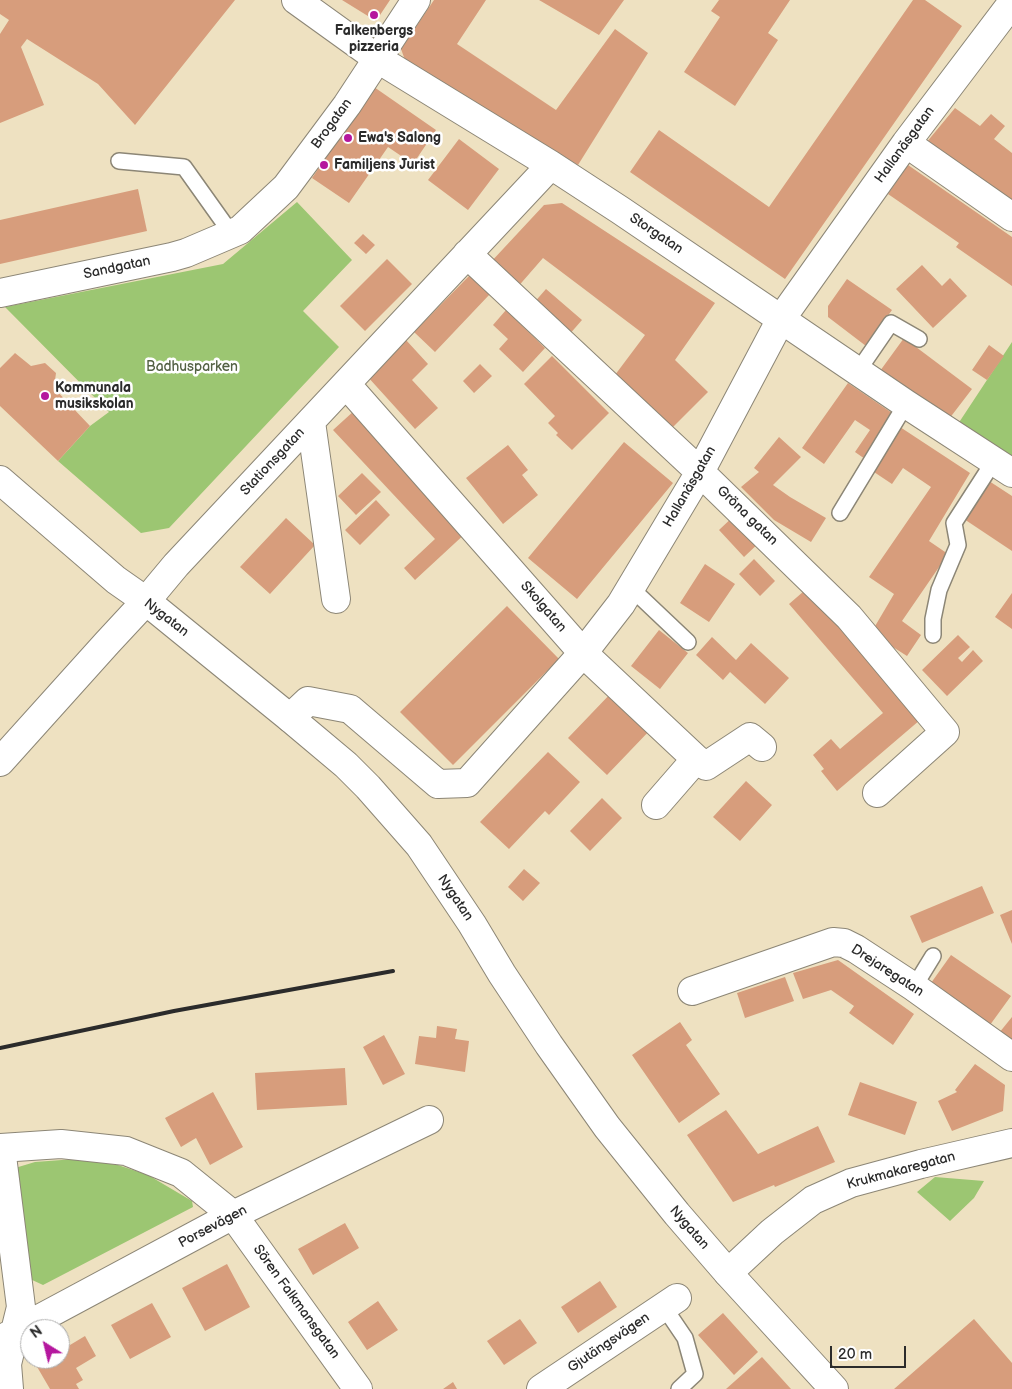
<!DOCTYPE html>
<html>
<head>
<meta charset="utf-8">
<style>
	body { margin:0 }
	#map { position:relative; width:1012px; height:1389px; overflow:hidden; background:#eee1c1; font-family:"Balsamiq Sans",sans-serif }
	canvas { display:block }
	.north { position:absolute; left:20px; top:1319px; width:50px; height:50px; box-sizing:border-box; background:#fff; border:1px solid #aaa; border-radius:50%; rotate:324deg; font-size:14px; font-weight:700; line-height:20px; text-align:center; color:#2b2b2b }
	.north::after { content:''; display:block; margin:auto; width:18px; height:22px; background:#b5179e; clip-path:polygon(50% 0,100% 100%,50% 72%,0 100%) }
	.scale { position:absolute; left:830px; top:1346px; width:76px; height:22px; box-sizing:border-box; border:2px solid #2b2b2b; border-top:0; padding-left:6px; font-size:15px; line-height:18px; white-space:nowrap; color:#2b2b2b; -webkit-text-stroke:4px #fff; paint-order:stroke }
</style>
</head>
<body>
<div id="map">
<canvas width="1012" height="1389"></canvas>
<div class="north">N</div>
<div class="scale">20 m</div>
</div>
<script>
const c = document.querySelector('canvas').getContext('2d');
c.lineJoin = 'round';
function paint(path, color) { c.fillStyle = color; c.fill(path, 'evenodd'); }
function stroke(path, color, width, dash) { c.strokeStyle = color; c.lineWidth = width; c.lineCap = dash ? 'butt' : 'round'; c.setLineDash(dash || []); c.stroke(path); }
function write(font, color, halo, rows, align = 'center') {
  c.font = font + ' "Balsamiq Sans",sans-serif'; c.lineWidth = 5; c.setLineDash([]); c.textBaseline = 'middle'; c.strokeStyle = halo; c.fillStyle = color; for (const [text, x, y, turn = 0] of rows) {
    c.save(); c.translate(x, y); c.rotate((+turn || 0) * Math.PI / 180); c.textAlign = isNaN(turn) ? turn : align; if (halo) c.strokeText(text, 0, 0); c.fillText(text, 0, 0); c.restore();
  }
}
paint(new Path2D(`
	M297 202 352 260 303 311 339 347 169 528 141 533 58 461 90 426 109 412 5 307 223 264Z
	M1012 342V462L956 427Z
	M75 1159 118 1165 148 1175 192 1201 193 1207 43 1285 30 1279 15 1168 35 1162Z
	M935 1177 984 1181 974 1198 950 1221 917 1192Z`), '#9cc672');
paint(new Path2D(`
	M0 0H235L135 125 98 84 27 39 21 47 44 105 0 123V34L9 20 0 14Z
	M342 0H390L376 21Z
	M434 0H486L457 44 556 110 615 29 648 53 578 165 405 60 401 49Z
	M539 0H624L599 35Z
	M719 0H790L768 33 778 40 735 106 684 72 720 17 711 11Z
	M913 0H925L962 26 785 279 630 172 659 130 769 207Z
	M374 87 436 130 413 164 388 147 349 203 312 178Z
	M955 108 980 126 991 114 1005 126 994 139 1012 153V201L926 143Z
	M459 139 499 169 468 210 428 180Z
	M908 165 1012 237V286L956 247 959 243 888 194Z
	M138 189 147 231 0 264V220Z
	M562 203 715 303 675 360 708 392 669 431 612 379 645 335 543 258 516 289 490 263 544 205Z
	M363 234 375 245 366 254 354 243Z
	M387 259 412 284 365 331 340 306Z
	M922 265 942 286 950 278 967 296 933 328 896 289Z
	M470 275 490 294 435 352 414 332Z
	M847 279 892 310 866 346 828 317V306Z
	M546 289 582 320 568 336 532 305Z
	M506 310 545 348 523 372 499 349 508 339 493 325Z
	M904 338 972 389 949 419 880 371Z
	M406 340 428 364 412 380 438 408 415 429 367 376Z
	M989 345 1004 356 987 380 972 370Z
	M15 353 31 366 45 363 56 373 54 388 90 426 58 461 0 406V368Z
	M552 356 609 413 572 450 556 435 558 433 548 423 555 416 524 384Z
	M480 364 492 376 474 393 463 381Z
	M848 383 895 415 865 459 855 452 870 430 855 420 824 464 802 448Z
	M355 410 468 531 415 580 404 568 435 539 333 430Z
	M900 427 970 473 929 541 948 554 902 621 921 635 907 656 871 633 894 594 869 577 931 487 903 468 892 484 871 470Z
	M779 437 801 457 773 485 790 497 826 518 811 542 774 520 741 487 759 472 754 468Z
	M624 442 673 483 577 599 528 558Z
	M508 445 528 470 522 475 538 495 503 524 466 478Z
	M362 473 381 492 356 515 338 496Z
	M989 481 1012 496V551L964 519Z
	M376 500 390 515 360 545 345 530Z
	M737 513 762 540 744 557 719 530Z
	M286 518 315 545 270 594 240 567Z
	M754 559 775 581 760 596 739 574Z
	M705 564 735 584 709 622 680 603Z
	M811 585 927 714 837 791 821 771 824 769 813 755 831 739 840 749 883 713 789 604Z
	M1012 593V629L995 617Z
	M507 606 559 659 453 765 400 712Z
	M659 630 688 653 660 689 631 666Z
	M958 635 970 647 958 658 962 662 973 650 983 661 947 696 922 670Z
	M712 637 736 660 751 643 789 678 765 704 730 672 723 680 696 655Z
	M613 691 652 728 607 775 568 738Z
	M548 752 580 782 549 815 545 811 509 849 480 822Z
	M746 781 772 805 740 841 713 817Z
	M602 798 622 818 590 851 570 831Z
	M524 869 540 883 523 901 508 887Z
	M982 886 994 913 922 943 910 916Z
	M1012 910V944L1000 915Z
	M951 955 1011 996 990 1025 931 983Z
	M838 960 914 1014 893 1045 849 1013 854 1006 831 990 803 999 793 973Z
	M785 977 794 1001 745 1018 737 993Z
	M1012 1017V1043L999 1033Z
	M680 1022 692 1040 686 1045 720 1094 679 1123 632 1055Z
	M437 1026 457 1029 455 1039 469 1041 465 1072 415 1064 419 1036 436 1038Z
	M384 1035 405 1074 383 1085 363 1047Z
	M975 1064 1005 1085 1003 1111 952 1131 938 1101 957 1092 955 1090Z
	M345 1068 347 1105 257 1110 255 1073Z
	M860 1082 917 1102 905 1135 848 1115Z
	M213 1092 243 1147 210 1165 196 1138 181 1147 165 1118Z
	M726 1110 758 1154 818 1126 835 1162 775 1187 774 1185 733 1202 687 1135Z
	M345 1223 359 1248 313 1275 298 1249Z
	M227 1264 250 1307 205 1331 182 1288Z
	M600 1281 617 1307 578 1333 561 1307Z
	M378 1301 398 1330 367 1350 348 1322Z
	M152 1303 171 1337 130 1359 111 1325Z
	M723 1313 758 1352 734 1375 698 1335Z
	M520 1319 537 1343 504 1365 487 1341Z
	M974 1319 1012 1363V1389H894Z
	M85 1336 96 1356 76 1368 83 1380 76 1384 79 1389H50L36 1365 46 1359H60V1351Z
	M762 1357 791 1389H726Z
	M453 1382 457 1389H443Z`), '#d79d7c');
const lane = new Path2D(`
	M119 161 184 167 231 233
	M858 371 891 323 919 339
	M840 513 906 404
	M631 588 688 642
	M933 635V619L939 590 958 545 954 523 994 461
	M914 987 933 956
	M664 1307 685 1338 695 1374 679 1389`);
const street = new Path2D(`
	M296 0 378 59 551 165 620 210 906 404 1012 473
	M906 143 1012 217
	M467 254 700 472 849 617 945 732 877 793
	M346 384 583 653 696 759 706 766 750 737 762 747
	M311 422 336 599
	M146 601 176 565 551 165
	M290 718 308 701 350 709 438 784 467 783 583 653 621 604 700 472 781 319 906 143 1012 3
	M656 805 696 759
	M692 991 833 942 844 943 856 949 914 987 1012 1057
	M0 1148 61 1144 126 1151 181 1173 233 1215 358 1389
	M1 1148 21 1307 7 1364 9 1389
	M728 1273 772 1232 813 1200 851 1183 921 1164 1012 1143
	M0 1340 233 1215 429 1120
	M541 1389 677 1298`);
const secondary = new Path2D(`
	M0 293 172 257 186 253 240 230 286 187 347 105 416 0
	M0 480 116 580 146 601 290 718 346 765 368 787 419 845 472 924 502 974 549 1045 607 1127 677 1214 728 1273 834 1389
	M0 762 107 643 146 601`);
stroke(lane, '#8c8676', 18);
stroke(street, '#8c8676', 30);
stroke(secondary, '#8c8676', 30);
stroke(lane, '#fff', 15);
stroke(street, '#fff', 28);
stroke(secondary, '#fff', 28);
stroke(new Path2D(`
	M0 1048 174 1011 393 971`), '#2b2b2b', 4);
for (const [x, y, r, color] of [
	[374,15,5,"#b5179e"],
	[348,138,5,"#b5179e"],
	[324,165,5,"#b5179e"],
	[45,396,5,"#b5179e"]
]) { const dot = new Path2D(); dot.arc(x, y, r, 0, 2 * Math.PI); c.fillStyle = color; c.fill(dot); stroke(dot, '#fff', 2); }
write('bold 14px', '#2b2b2b', '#fff', [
	["Falkenbergs",374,31,"center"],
	["pizzeria",374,47,"center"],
	["Ewa's Salong",358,138],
	["Familjens Jurist",334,165],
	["Kommunala",55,388],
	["musikskolan",55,404]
], 'left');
write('14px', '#2b2b2b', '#fff', [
	["Brogatan",332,124,-54],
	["Hallanäsgatan",905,145,-54],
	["Storgatan",656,234,34],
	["Sandgatan",117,268,-12],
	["Stationsgatan",273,462,-47],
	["Hallanäsgatan",690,487,-60],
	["Gröna gatan",747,516,44],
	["Skolgatan",543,607,49],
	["Nygatan",166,618,38],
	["Nygatan",455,898,56],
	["Drejaregatan",887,971,33],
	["Krukmakaregatan",901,1171,-15],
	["Porsevägen",213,1227,-28],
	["Nygatan",689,1228,49],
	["Sören Falkmansgatan",296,1302,54],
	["Gjutängsvägen",609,1343,-34]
]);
write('14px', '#536144', '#fff', [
	["Badhusparken",192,367]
]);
</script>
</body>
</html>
